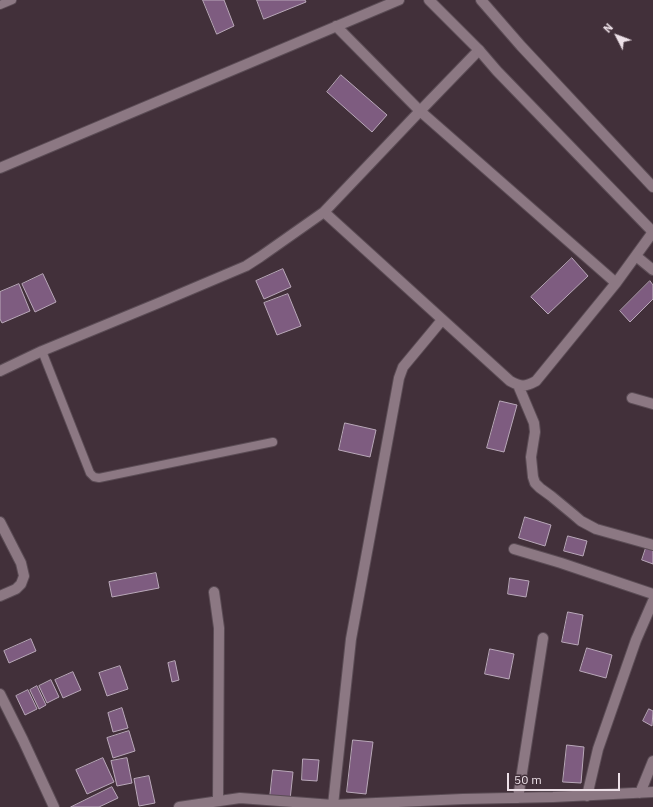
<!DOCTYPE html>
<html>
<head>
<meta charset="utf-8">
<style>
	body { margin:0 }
	#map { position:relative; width:653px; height:807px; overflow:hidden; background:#42303a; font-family:"IBM Plex Sans",sans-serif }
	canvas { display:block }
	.north { position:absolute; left:597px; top:16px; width:40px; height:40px; -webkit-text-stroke:3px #42303a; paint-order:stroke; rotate:312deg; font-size:11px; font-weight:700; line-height:16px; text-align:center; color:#ede1e8 }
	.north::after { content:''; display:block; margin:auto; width:14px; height:18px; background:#ede1e8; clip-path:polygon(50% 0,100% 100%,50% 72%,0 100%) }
	.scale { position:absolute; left:507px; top:773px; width:113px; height:18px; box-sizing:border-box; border:2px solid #ede1e8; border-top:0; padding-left:5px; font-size:12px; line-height:14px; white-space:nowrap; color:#ede1e8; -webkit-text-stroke:3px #42303a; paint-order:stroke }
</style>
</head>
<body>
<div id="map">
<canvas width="653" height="807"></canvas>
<div class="north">N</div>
<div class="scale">50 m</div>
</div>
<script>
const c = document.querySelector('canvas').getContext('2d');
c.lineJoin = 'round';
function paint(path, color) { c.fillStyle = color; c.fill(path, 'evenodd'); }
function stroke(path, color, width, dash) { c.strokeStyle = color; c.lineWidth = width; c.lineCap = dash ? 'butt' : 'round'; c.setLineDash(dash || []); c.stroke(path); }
const building = new Path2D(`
	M203 0H224L234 26 217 34Z
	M257 0H305L306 2 264 19Z
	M341 75 387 115 372 132 327 92Z
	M572 258 588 276 548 314 531 297Z
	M283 269 291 287 264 299 256 281Z
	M43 274 56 302 35 312 22 284Z
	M650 281 653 285V299L630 322 620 311Z
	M19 284 30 311 2 323 0 319V292Z
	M288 294 301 326 277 335 264 303Z
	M500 401 517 405 504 452 487 448Z
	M345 423 376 430 370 457 339 450Z
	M525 517 551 525 545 546 519 538Z
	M568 536 587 541 583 556 564 551Z
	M646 548 653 550V564L642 560Z
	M156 573 159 588 112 597 109 582Z
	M510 578 529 581 526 597 508 594Z
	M568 612 583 615 578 645 562 642Z
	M31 639 36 651 9 663 4 651Z
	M587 648 612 655 606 678 580 671Z
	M490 649 514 654 509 679 485 674Z
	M175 661 179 680 172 682 168 663Z
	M120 666 128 689 107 696 99 673Z
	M73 672 81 690 63 698 55 680Z
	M51 680 59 697 47 703 39 686Z
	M37 686 46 705 39 709 30 690Z
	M28 690 37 709 25 715 16 696Z
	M122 708 128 728 113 732 108 713Z
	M649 709 653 711 652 726 643 721Z
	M129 731 135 751 113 758 107 738Z
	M353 740 373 742 366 794 347 792Z
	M567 745 584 747 581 783 563 782Z
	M103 758 114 782 87 794 76 770Z
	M127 758 132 783 117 786 111 761Z
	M303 759 319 760 317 781 302 780Z
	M273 770 293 772 290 800 270 798Z
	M149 776 155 803 139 806 134 779Z
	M112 787 118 798 99 807H71Z`);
paint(building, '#7e5c80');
stroke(building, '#b9a8b9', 1);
const service = new Path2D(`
	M0 5 12 0
	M42 351 90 473 94 477 99 478 273 442`);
const minor = new Path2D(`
	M336 26 420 111 616 283
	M479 50 420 111 324 212 510 381C521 387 525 387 536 381L616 283 653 232
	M0 168 399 0
	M636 256 653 270
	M0 371 42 351 161 302 246 266 260 257 324 212
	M518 385 534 423 535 432 531 457 533 477 535 483 540 488 551 496 574 515 581 521 596 529 653 545
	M632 398 653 404
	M0 522 21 563 24 576 21 584 16 589 0 596
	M514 549 561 563 653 594
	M214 592 219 628 218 801
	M0 694 23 740 54 807
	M640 793 653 761
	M587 796 598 749 636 640 653 601
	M518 798 543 638
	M333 805 351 639 399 378 403 367 442 320
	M179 807 240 798 333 805 463 799 553 797 653 792`);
const tertiary = new Path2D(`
	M429 0 479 50 497 71 653 232
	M481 0 521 46 653 187`);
stroke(service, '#5b4c55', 10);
stroke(minor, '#5b4c55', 12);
stroke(tertiary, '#5b4c55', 12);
stroke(service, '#8c7883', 8);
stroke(minor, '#8c7883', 10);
stroke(tertiary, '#8c7883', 10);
</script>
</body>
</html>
